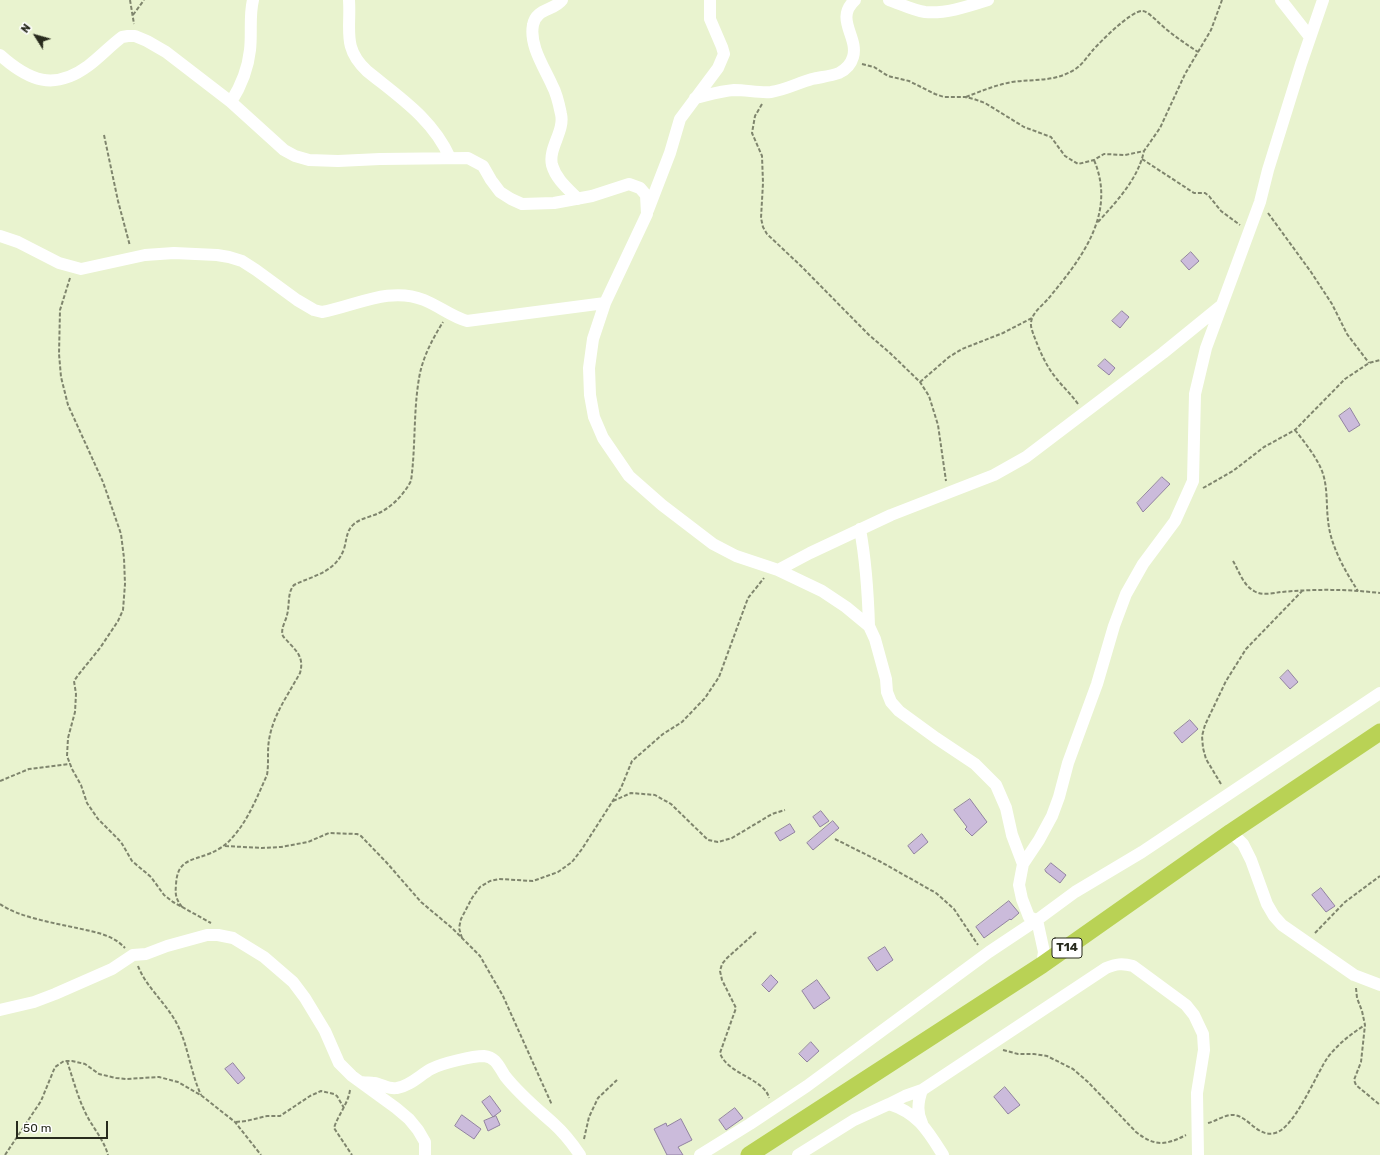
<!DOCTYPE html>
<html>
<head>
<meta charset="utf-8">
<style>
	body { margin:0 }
	#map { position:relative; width:1380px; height:1155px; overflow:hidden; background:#e9f3cf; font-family:Rubik,sans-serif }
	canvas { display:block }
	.north { position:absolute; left:16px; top:16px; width:40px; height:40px; -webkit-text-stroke:3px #fff; paint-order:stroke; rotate:307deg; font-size:11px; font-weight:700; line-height:16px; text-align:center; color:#282b1d }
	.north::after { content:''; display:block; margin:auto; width:14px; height:18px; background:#282b1d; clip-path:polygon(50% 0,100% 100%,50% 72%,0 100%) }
	.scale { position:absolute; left:16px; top:1121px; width:92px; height:18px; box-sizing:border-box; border:2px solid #282b1d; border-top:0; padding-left:5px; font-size:12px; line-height:14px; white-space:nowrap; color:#282b1d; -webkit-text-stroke:3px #fff; paint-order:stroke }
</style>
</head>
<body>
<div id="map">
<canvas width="1380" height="1155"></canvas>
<div class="north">N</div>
<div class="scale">50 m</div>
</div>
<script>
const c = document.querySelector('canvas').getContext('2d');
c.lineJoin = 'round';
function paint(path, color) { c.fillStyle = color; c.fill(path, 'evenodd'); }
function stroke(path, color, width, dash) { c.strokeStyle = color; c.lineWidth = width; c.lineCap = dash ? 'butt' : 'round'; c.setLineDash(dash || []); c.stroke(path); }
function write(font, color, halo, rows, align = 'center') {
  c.font = font + ' Rubik,sans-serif'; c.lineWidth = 4; c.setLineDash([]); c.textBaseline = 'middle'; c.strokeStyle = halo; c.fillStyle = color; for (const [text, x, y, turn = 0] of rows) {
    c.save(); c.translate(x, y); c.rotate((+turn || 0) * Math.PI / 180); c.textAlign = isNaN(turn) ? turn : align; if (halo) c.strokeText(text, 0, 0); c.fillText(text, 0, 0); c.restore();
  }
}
const building = new Path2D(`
	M1191 252 1199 261 1189 270 1181 261Z
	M1122 311 1129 317 1120 328 1112 321Z
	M1105 359 1115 368 1109 375 1098 366Z
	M1350 408 1360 425 1349 432 1339 416Z
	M1162 477 1170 484 1143 512 1137 503Z
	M1288 670 1298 682 1290 689 1280 678Z
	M1190 720 1198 729 1182 743 1174 733Z
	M970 799 987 822 972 836 965 829 967 827 954 810Z
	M821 811 829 821 820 827 813 817Z
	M833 821 839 828 813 850 807 843Z
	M790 824 795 832 780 841 775 833Z
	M922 834 928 842 914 854 908 846Z
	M1051 863 1066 875 1060 883 1046 872 1045 870Z
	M1321 888 1335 906 1326 912 1312 895Z
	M1009 901 1019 913 1011 920 1010 919 984 938 976 927Z
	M885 947 893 960 877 971 868 958Z
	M771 975 778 982 769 992 762 985Z
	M817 980 830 998 814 1009 802 991Z
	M811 1042 819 1051 807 1062 799 1054Z
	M233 1063 245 1078 238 1084 225 1069Z
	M1005 1087 1020 1105 1008 1114 994 1097Z
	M490 1096 501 1111 493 1117 482 1102Z
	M735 1108 743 1118 726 1130 719 1120Z
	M462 1115 481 1129 474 1139 455 1126Z
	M496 1116 500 1125 488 1131 484 1121Z
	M681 1119 692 1140 678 1147 683 1155H667L654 1129 666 1123 667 1126Z`);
paint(building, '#cbbbdb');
stroke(building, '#9182a0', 1);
stroke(new Path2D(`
	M130 0 134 24
	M133 15 144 0
	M862 64 874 67 888 76 909 81 935 94 944 97H965L974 99 985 103 1024 127 1051 137 1065 156 1078 164 1094 160 1104 154 1125 155 1144 151 1160 128 1185 74 1211 30 1222 0
	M966 97C981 91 996 85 1012 82 1034 79 1054 82 1074 70 1082 65 1087 57 1093 50 1101 41 1131 11 1142 11 1147 11 1151 16 1155 19 1168 32 1183 42 1198 52
	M762 104 755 116 752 133 762 156 763 183 761 218 763 227 767 234 802 267 869 335 890 353 920 382 929 396 938 425 946 481
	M104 135 118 201 130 246
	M1142 159 1194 193H1205L1209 196 1221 211 1240 225
	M1268 213 1311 272 1332 304 1347 334 1369 363
	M1098 222C1117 201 1138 179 1144 151
	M70 278 60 310 59 354 61 377 68 405 103 482 121 534 124 558 125 584 123 610 118 621 100 648 79 674 74 681 76 694 75 712 68 738 67 756 72 769 81 785 87 803 98 819 121 842 132 861 151 877 164 895 173 902 211 923
	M920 382 949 357 962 349 1003 333 1032 318
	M1078 404C1071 394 1063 387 1056 378 1047 367 1041 354 1036 341 1034 336 1032 331 1031 326 1030 314 1041 307 1048 299 1081 259 1117 214 1094 160
	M1295 430C1305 443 1316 456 1322 471 1328 487 1326 504 1328 520 1330 545 1345 571 1358 591
	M1203 488 1233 471 1264 447 1295 430 1345 379 1369 363 1380 360
	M1233 561C1239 571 1243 585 1254 591 1262 596 1273 593 1281 592 1315 589 1346 589 1380 593
	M0 781 29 769 70 764
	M1221 784 1206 759 1203 748 1202 736 1205 725 1226 681 1246 649 1303 590
	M613 801 631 793 655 795 671 804 708 840 718 842 732 838 772 814 785 810
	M835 839 881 862 936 893 954 909 978 945
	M225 846 262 848 281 847 308 842 329 833 357 834 361 836 387 863 421 902 452 928 480 956 503 996 552 1105
	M0 904C18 917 54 923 77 928 94 932 112 934 125 948
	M182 907C176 899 175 895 176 885 177 859 192 861 211 853 218 850 226 845 231 839 248 821 257 797 267 775 269 763 267 752 269 740 273 715 288 695 300 673 304 659 298 652 289 643 287 640 284 638 283 636 280 629 286 621 287 615 290 604 287 593 294 585 314 575 335 573 344 549 347 539 346 531 354 524 361 518 371 517 379 513 393 506 404 494 411 481 416 445 413 408 420 373 424 355 433 338 443 322
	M756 932 727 958 722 964 720 971 722 980 736 1008 720 1053C727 1074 765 1079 769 1098
	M1315 933 1345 902 1380 876
	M462 938 459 928 461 919 472 898 480 887 490 881 499 879 533 881 558 872 572 862 582 849 621 788 632 761 663 734 682 722 705 698 719 677 748 598 764 578
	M138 966C146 987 165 1002 176 1022 188 1044 190 1071 201 1095
	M1356 988 1357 998 1362 1011 1365 1025 1361 1062 1354 1080 1356 1085 1380 1105
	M1003 1050 1018 1054H1034L1047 1056 1073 1069 1088 1082 1136 1132C1154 1146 1165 1146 1186 1135
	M67 1061C73 1079 78 1098 86 1114 93 1128 104 1140 108 1155
	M350 1090C348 1104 338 1115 334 1128L352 1155
	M236 1122 246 1121 267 1116H280L310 1096 321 1091 334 1094 337 1096 344 1108
	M1208 1123C1216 1121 1226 1114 1234 1115 1248 1116 1258 1138 1275 1133 1295 1128 1316 1074 1328 1057 1339 1043 1351 1034 1365 1025
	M584 1139 589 1117 598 1098 617 1080
	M5 1155 41 1101 55 1067 64 1061H72L85 1064 99 1074 116 1078 126 1079 159 1077 178 1082 202 1096 235 1122 261 1155`), '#7f856d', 2, [4, 2]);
stroke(new Path2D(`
	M349 0C351 30 342 48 367 71 399 97 433 119 450 158
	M562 0C554 11 536 8 533 25 529 45 544 67 552 85 557 94 559 104 561 114 565 131 548 148 552 165 556 179 567 188 578 199
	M889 0C901 4 912 10 925 12 946 14 969 6 988 0
	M1281 0 1310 37
	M0 55C29 81 54 91 88 66 100 57 110 46 122 37L128 36H135L147 41 166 52 231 102 284 150 295 156 309 160 338 161 380 159 468 158 483 166 491 180 500 192 511 199 522 204 554 203 592 196 629 184 640 188 646 195 647 214 605 303 593 339 589 368 590 395 594 417 603 438 629 476 662 505 713 544 736 556 778 570 822 591 846 607 869 626 875 639 886 679 887 692 891 702 899 711 936 738 975 764 996 785 1006 808 1012 835 1023 864
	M695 98C708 95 721 91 734 90 747 90 759 93 771 92 785 90 798 83 812 79 821 77 831 76 839 73 845 70 851 64 853 57 859 37 834 19 855 0
	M231 102C241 86 248 69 250 50 252 33 249 16 253 0
	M648 210 670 153 680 119 718 68 724 54 722 47 710 19V0
	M0 236 18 242 59 263 81 269 145 255 174 253 217 255 229 257 242 261 256 270 297 300 314 310 322 312C356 306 389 286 424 300 439 306 452 317 467 321L605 303
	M860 529C866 562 868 592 869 626
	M778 570 810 553 891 515 994 475 1026 457 1163 353 1222 305
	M1231 832 1243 844 1251 860 1267 904 1274 916 1282 925 1354 975 1380 985
	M1042 965 1044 952 1037 920 1029 917 1022 899 1019 885 1023 864 1039 840 1052 816 1059 797 1068 763 1097 684 1114 626 1126 594 1143 564 1175 521 1193 481 1195 394 1206 348 1260 202 1268 170 1301 64 1323 0
	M0 1010 34 1002 55 994 112 969 133 955 146 954 167 946 207 935H218L233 938 264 957 293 982 305 998 325 1031 339 1063 352 1076 396 1108 409 1119 418 1130 425 1142V1155
	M362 1082C366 1083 370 1082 374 1083 382 1084 389 1090 397 1088 410 1086 420 1075 431 1069 442 1063 473 1056 484 1056 496 1057 499 1067 505 1076 519 1094 536 1108 553 1123 563 1132 572 1143 580 1155
	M889 1104 905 1096 922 1090 1106 968C1116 964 1122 963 1133 966L1186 1005 1194 1015 1203 1034 1204 1050 1197 1093 1198 1155
	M922 1123C916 1112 918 1101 922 1090
	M700 1155 750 1124 807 1086 989 952 1037 920 1075 892 1142 852 1380 693
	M798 1155 854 1120 889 1104C918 1113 928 1131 943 1155`), '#fff', 12);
stroke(new Path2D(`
	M749 1155 1042 965 1231 832 1380 732`), '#b9d255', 17);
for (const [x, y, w] of [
	[1067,948,30]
]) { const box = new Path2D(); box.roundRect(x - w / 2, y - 10, w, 20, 3); c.fillStyle = '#fff'; c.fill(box); stroke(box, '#282b1d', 1); }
write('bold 12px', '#282b1d', null, [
	["T14",1067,948]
]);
</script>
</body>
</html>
